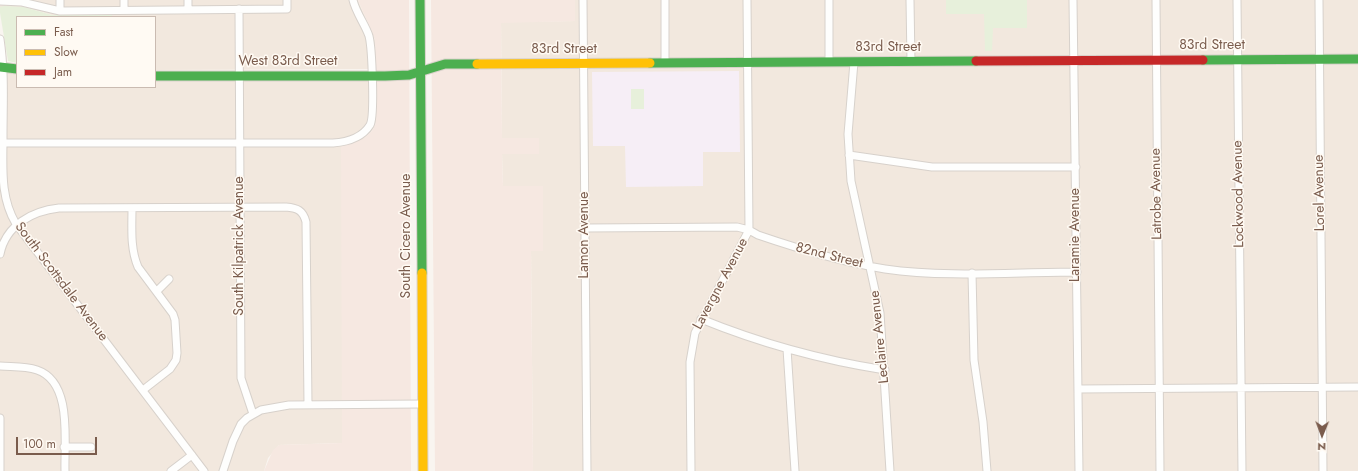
<!DOCTYPE html>
<html>
<head>
<meta charset="utf-8">
<style>
	body { margin:0 }
	#map { position:relative; width:1358px; height:471px; overflow:hidden; background:#f9f5f0; font-family:Jost,sans-serif }
	canvas { display:block }
	.legend { position:absolute; left:16px; top:16px; width:140px; height:72px; box-sizing:border-box; background:#fffaf3; border:1px solid #cabbb1; margin:0; padding:5px 7px; list-style:none; font-size:12px; color:#7a5c4d }
	.legend li { display:flex; align-items:center; gap:8px; height:20px }
	.legend b { width:20px; border:1px solid #cabbb1 }
	.north { position:absolute; left:1302px; top:415px; width:40px; height:40px; -webkit-text-stroke:3px #fffaf3; paint-order:stroke; rotate:181deg; font-size:11px; font-weight:700; line-height:16px; text-align:center; color:#7a5c4d }
	.north::after { content:''; display:block; margin:auto; width:14px; height:18px; background:#7a5c4d; clip-path:polygon(50% 0,100% 100%,50% 72%,0 100%) }
	.scale { position:absolute; left:16px; top:437px; width:81px; height:18px; box-sizing:border-box; border:2px solid #7a5c4d; border-top:0; padding-left:5px; font-size:12px; line-height:14px; white-space:nowrap; color:#7a5c4d; -webkit-text-stroke:3px #fffaf3; paint-order:stroke }
</style>
</head>
<body>
<div id="map">
<canvas width="1358" height="471"></canvas>
<ul class="legend">
<li><b style="height:5px;background:#4caf50"></b>Fast</li>
<li><b style="height:5px;background:#ffc107"></b>Slow</li>
<li><b style="height:5px;background:#c62828"></b>Jam</li>
</ul>
<div class="north">N</div>
<div class="scale">100 m</div>
</div>
<script>
const c = document.querySelector('canvas').getContext('2d');
c.lineJoin = 'round';
function paint(path, color) { c.fillStyle = color; c.fill(path, 'evenodd'); }
function stroke(path, color, width, dash) { c.strokeStyle = color; c.lineWidth = width; c.lineCap = dash ? 'butt' : 'round'; c.setLineDash(dash || []); c.stroke(path); }
function write(font, color, halo, rows, align = 'center') {
  c.font = font + ' Jost,sans-serif'; c.lineWidth = 3; c.setLineDash([]); c.textBaseline = 'middle'; c.strokeStyle = halo; c.fillStyle = color; for (const [text, x, y, turn = 0] of rows) {
    c.save(); c.translate(x, y); c.rotate((+turn || 0) * Math.PI / 180); c.textAlign = isNaN(turn) ? turn : align; if (halo) c.strokeText(text, 0, 0); c.fillText(text, 0, 0); c.restore();
  }
}
paint(new Path2D(`
	M0 0H358L375 40 376 69 155 70V17L52 15 24 7H0Z
	M575 0H1358V471H533L531 251 543 250V186L503 187 502 154H538L539 139H502L501 22 575 21Z
	M10 72 17 74V87H155V81H376V123L372 131 363 140 342 406V443L279 445 268 458 264 471H0V73Z`), '#f2e8de');
paint(new Path2D(`
	M358 0H409L411 471H264L273 450 279 445 342 443 341 147 363 139 372 131 376 123 375 40Z
	M431 0H575V21L501 23 502 138H539V154H502L503 186H543V251H531L533 471H435Z`), '#f6e8e1');
paint(new Path2D(`
	M739 71 740 152H703V186L626 187 625 146H593L592 72Z`), '#f6eef6');
paint(new Path2D(`
	M946 0H1027V28H993L992 51H985L984 14H946Z
	M4 6 24 7 52 15H112V17H17V63L8 61 0 13V7Z
	M631 89H644V109H631Z`), '#e7f0db');
const street = new Path2D(`
	M60 0V11
	M124 0V10
	M188 0V10
	M583 0 587 471
	M665 0V63
	M829 0V62
	M910 0 911 62
	M1073 0 1079 471
	M1156 0 1160 471
	M1237 0 1242 471
	M1319 0 1323 471
	M0 1 22 2 60 11 287 9V0
	M239 9 241 378 253 414
	M0 39C5 72 3 105 3 138 3 168 0 197 16 224L204 471
	M854 62 848 134 851 181 880 313 890 471
	M0 143H333C347 142 362 138 370 125 375 116 372 48 369 36 365 24 356 13 353 0
	M849 155 932 167H1076
	M132 208C132 228 130 248 138 267L173 314 175 320 177 353 176 360 170 369 143 390
	M585 228 737 227 749 230 758 235C799 249 841 262 885 269 948 278 1013 272 1077 272
	M0 254C6 225 32 211 59 208L286 207C297 208 303 210 306 222L308 405
	M972 273 974 360 983 422 987 471
	M157 291 169 279
	M701 319C760 343 821 360 885 370
	M787 349 795 471
	M0 366C12 367 25 366 37 370 73 382 64 442 65 471
	M1078 389 1358 387
	M0 418V471
	M64 447H91
	M171 471 192 455
	M223 471 233 441 241 424 247 418 261 410 289 405 423 404
	M691 471 690 362 695 333 749 230 747 0`);
const fast = new Path2D(`
	M420 0 422 273
	M1203 60 1358 59
	M650 63 976 61
	M0 67 17 69
	M155 76H385L409 75 445 64H477`);
const slow = new Path2D(`
	M477 64 650 63
	M422 273 423 471`);
const jam = new Path2D(`
	M976 61 1203 60`);
stroke(street, '#d7d1cb', 9);
stroke(fast, '#d9d2cb', 11);
stroke(slow, '#d9d2cb', 11);
stroke(jam, '#d9d2cb', 11);
stroke(street, '#fefefd', 7);
stroke(fast, '#4caf50', 9);
stroke(slow, '#ffc107', 9);
stroke(jam, '#c62828', 9);
write('14px', '#7a5c4d', '#fffaf3', [
	["83rd Street",1212,46],
	["83rd Street",888,48],
	["83rd Street",564,50],
	["West 83rd Street",288,62],
	["Lorel Avenue",1320,193,-91],
	["Latrobe Avenue",1157,194,-91],
	["Lockwood Avenue",1239,194,-91],
	["Lamon Avenue",585,235,-90],
	["Laramie Avenue",1076,235,-90],
	["South Cicero Avenue",407,236,-90],
	["South Kilpatrick Avenue",240,246,-90],
	["82nd Street",829,256,14],
	["South Scottsdale Avenue",61,282,53],
	["Lavergne Avenue",721,284,-62],
	["Leclaire Avenue",880,337,-96]
]);
</script>
</body>
</html>
